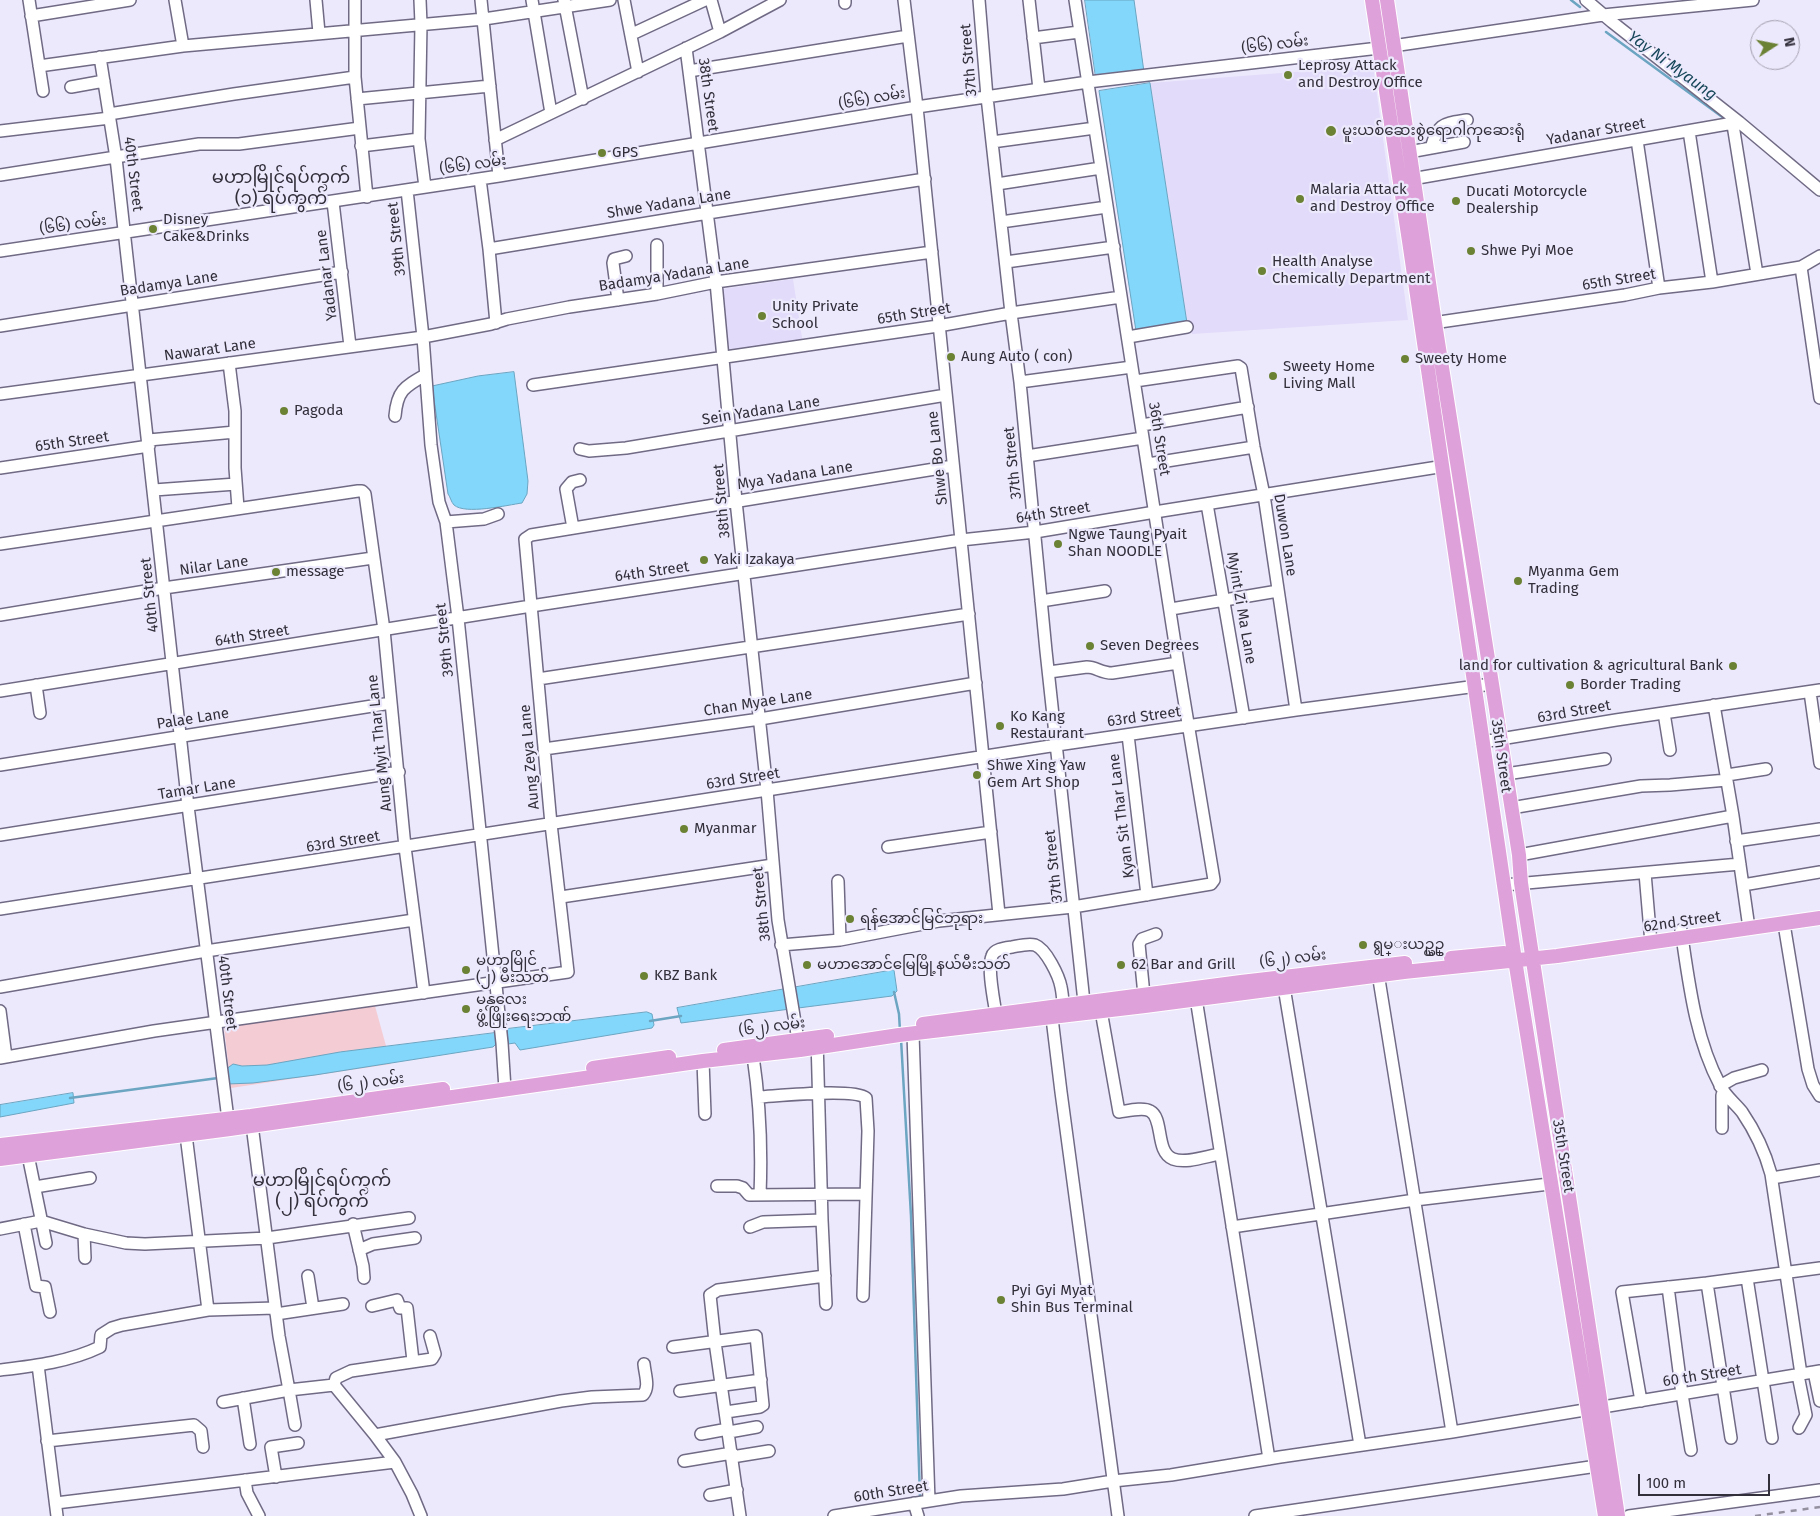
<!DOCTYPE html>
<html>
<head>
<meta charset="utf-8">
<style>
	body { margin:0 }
	#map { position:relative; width:1820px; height:1516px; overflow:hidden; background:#ede9fc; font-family:"Fira Sans",sans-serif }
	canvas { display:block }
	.north { position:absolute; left:1750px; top:20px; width:50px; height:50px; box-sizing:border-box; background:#ede9fc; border:1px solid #a29faf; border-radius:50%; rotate:79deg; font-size:14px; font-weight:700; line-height:20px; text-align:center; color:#322f3b }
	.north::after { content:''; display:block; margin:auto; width:18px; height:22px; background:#6b8133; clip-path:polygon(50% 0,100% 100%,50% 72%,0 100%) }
	.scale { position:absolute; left:1638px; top:1474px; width:132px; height:22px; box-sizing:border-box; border:2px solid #322f3b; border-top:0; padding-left:6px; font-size:15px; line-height:18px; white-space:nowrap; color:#322f3b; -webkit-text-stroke:4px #ede9fc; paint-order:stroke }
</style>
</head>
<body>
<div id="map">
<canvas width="1820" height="1516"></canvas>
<div class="north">N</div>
<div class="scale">100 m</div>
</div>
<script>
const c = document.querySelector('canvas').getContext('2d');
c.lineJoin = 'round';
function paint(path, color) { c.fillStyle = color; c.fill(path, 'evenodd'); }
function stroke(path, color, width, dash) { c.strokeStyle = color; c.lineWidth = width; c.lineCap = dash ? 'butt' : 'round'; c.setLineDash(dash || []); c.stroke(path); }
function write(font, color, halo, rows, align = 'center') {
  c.font = font + ' "Fira Sans","Noto Sans Myanmar",sans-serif'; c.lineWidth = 4.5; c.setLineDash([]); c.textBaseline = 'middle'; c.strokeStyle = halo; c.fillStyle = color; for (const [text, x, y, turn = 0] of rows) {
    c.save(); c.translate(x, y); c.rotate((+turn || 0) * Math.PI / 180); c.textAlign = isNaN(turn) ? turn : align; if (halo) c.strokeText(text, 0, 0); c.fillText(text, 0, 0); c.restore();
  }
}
paint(new Path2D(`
	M1373 66 1408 320 1192 334 1187 323 1150 83Z
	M793 279 803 344 729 354 722 289Z`), '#e2dbfa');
paint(new Path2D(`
	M375 1006 391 1064 231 1088 224 1027Z`), '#f4ccd4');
const water = new Path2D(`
	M1085 0H1134L1144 72 1096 78Z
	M1150 83 1187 323 1136 331 1099 91Z
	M514 372 528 481 527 494 522 503C508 505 465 515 454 505 451 502 450 496 448 494L432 386 478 376Z
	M894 970 897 991 892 996 681 1023 677 1008Z
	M647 1012 652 1014 654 1025 652 1028 520 1050 515 1043 508 1044 507 1029Z
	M495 1033 496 1044 493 1047 315 1075 253 1083 227 1084 225 1070 233 1064 242 1066 267 1065 340 1052Z
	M73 1093 74 1103 0 1117V1105Z`);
paint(water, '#83d7fb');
stroke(water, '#6ba5c1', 1);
stroke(new Path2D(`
	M1571 0 1580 7
	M1606 32 1725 119
	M894 992 899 1014 900 1031
	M650 1021 681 1016
	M901 1039 911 1216 920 1498
	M70 1098 218 1078`), '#6ba5c1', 2.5);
const minor = new Path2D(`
	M29 0 43 91
	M175 0 183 46
	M316 0 319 33
	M355 0V77L367 197
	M420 0 421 24 419 139 425 187
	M481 0 499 176
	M532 0 551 113
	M564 0 583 99
	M624 0 638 72
	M711 0 720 32
	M845 0V3
	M904 0 917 107 999 914
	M979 0 987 97 1011 313 1020 382 1046 651 1085 1011
	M1029 0 1039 89
	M1586 0 1612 22 1739 122 1820 190
	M31 16 130 0
	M632 34 705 0
	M1033 38 1079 32
	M686 48 716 282 736 501 767 790 778 920 798 1040
	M100 57 116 158 188 806 229 1127
	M39 66 183 46 484 19 610 0
	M689 71 908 36
	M71 87 104 81
	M357 99 490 86
	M109 114 234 94 355 77
	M1733 125 1757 274
	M0 131 110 118
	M1689 131 1712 282
	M495 140 720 32 780 0
	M1637 140 1659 288
	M992 142 1095 128
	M361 146 419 139
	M1431 148C1438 123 1443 124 1467 120
	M1409 152 1464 142
	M0 175 199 144H239L360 128
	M480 179 489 249 708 213 925 179
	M1406 180 1739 122
	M997 184 1101 168
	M407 190 423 337 431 445 439 502 446 522 458 618 502 1043 505 1089
	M333 202 350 346
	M1001 222 1107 207
	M489 249 496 323
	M0 251 499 176 917 107 1088 82 1379 48 1603 15 1753 0
	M1006 262 1114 247
	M1801 267 1820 398
	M657 294V245
	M618 300 613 263 614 259 626 256
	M1426 324 1625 295 1659 288 1712 282 1801 267 1820 256
	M0 326 342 272
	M1128 337 1187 327
	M229 363 235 411V468L238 508
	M1135 381 1238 366 1241 368 1254 447 1264 495 1296 710
	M1020 382 1132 367
	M533 385 938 326 1011 313 1121 297
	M0 394 423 337 491 324 507 319 569 307 657 294 716 282 932 252
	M395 416C397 391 404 387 425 375
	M1142 425 1248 407
	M149 440 235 432
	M580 449 589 451 626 448 946 395
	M1027 456 1143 438
	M1148 464 1254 447
	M0 468 149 446
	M154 490 236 484
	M1207 504 1244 718
	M446 522 484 519 498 514
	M573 528 566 489 572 482 580 480
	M0 544 358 491H362L365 494 384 630 405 847 424 993
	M1041 601 1105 591
	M1171 609 1278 591
	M0 615 164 588 373 558
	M1049 672 1087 667C1096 667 1101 673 1112 673L1178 663
	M538 679 969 614
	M36 685 40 713
	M0 691 531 606 961 540 1035 532 1155 512 1457 464
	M1810 692 1820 763
	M1714 705 1733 816 1749 928
	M1664 713 1670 750
	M1128 735 1147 895
	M1482 742 1616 720 1820 690
	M544 749 760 719 976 683
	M0 765 391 703
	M1506 774 1605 759
	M1727 775 1766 769
	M1511 808 1641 786 1670 785 1727 780
	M0 835 399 772
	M1736 841 1820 829
	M888 847 991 832
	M1519 855 1733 816
	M1645 873 1651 943
	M838 881 840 940
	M1504 885 1740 864
	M1743 885 1820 872
	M561 897 773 865
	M0 909 1057 745 1296 710 1492 684
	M1784 924 1808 1069 1813 1085 1820 1096
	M1681 930C1689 983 1695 1038 1720 1085 1725 1096 1735 1103 1742 1112 1755 1131 1765 1152 1771 1174L1801 1374
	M781 945 840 940 939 921 1073 907 1211 884 1214 880 1178 663 1075 0
	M1377 967 1452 1432
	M1283 981 1360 1445
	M0 987 206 951 414 920
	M1195 992 1269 1459
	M1144 995 1139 944 1142 939 1156 934
	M1100 1005 1119 1112C1127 1111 1143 1107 1150 1111 1164 1118 1155 1152 1173 1159 1186 1164 1207 1156 1220 1154
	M1051 1010 1061 1092 1118 1516
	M0 1011 6 1057
	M996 1014C994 1001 987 968 992 956 994 949 1005 948 1012 947 1018 946 1028 943 1035 945 1046 949 1059 976 1061 987 1063 996 1063 1005 1064 1014
	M913 1034 929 1501
	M817 1039 822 1220 826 1304
	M753 1056C760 1103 762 1147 760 1195
	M0 1058 154 1031 568 972 551 824 525 539 531 535 953 466
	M703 1061 705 1114
	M1720 1086 1734 1078 1762 1070
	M1722 1095V1128
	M759 1097C778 1096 853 1088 866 1098L868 1131 863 1296
	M251 1117 279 1336 289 1390 334 1385 375 1435 561 1401 592 1397 643 1395C650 1387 645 1375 644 1364
	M185 1127 208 1310
	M28 1155 46 1243
	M1772 1178 1820 1170
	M717 1186H737L743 1188 749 1195 865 1194
	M35 1187 90 1178
	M24 1224 36 1286 45 1287 50 1312
	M353 1224 363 1266 364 1278
	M750 1227 763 1222 822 1220
	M1232 1227 1415 1200 1566 1182
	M0 1229 41 1221 84 1234 126 1243 145 1244 267 1238 409 1218
	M84 1234 85 1258
	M359 1250 373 1244 415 1238
	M308 1276 313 1308
	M1747 1278 1772 1438
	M1707 1283 1731 1438
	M1668 1287 1682 1394 1691 1450
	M372 1306 397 1300 400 1308H407L413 1361
	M276 1314 343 1304
	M673 1347 756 1336 763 1405 760 1407 726 1412
	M38 1365 57 1516
	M0 1370C33 1366 69 1362 100 1347L101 1335 112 1328 122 1325 208 1310 275 1308
	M1814 1372 1820 1401
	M1798 1375 1806 1415 1799 1428
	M334 1385 336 1378 351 1371 432 1359 435 1354 430 1336
	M680 1391 761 1380
	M243 1398 250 1444
	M1641 1401 1622 1292 1707 1283 1820 1268
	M223 1402 289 1390 295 1425
	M729 1432 757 1427
	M701 1434 728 1429
	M375 1435 395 1462
	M47 1441 194 1425 201 1431 203 1447
	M732 1457 769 1451
	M684 1461 732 1453
	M276 1477 271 1447 298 1443
	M245 1480 247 1493 259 1516
	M710 1495 737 1490
	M56 1503 395 1462 412 1494 421 1516
	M914 1503 918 1516
	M740 1516 715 1342 710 1295 718 1290 825 1276
	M834 1516 961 1496 1063 1489 1113 1481 1171 1475 1280 1457 1452 1432 1820 1371
	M1255 1516 1597 1466
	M1629 1516 1820 1490`);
const major = new Path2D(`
	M1372 0 1409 241 1515 960 1605 1516
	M1387 0 1435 323 1519 855 1521 883 1618 1516
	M1451 958 1504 953
	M923 1024 1241 982 1405 963
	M724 1050 827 1036
	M593 1068 669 1057
	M0 1145 251 1116 443 1089
	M0 1159 230 1129 703 1061 800 1050 899 1035 1145 1006 1404 972 1557 956 1820 918`);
stroke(minor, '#706a85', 14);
stroke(major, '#fff', 16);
stroke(minor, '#fff', 11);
stroke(major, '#dfa1da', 14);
stroke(new Path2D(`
	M1755 1516 1820 1507`), '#9490a0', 2.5, [6, 6]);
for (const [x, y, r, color] of [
	[1288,75,5,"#6b8133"],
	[1331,131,6,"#6b8133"],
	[602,153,5,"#6b8133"],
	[1300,199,5,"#6b8133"],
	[1456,201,5,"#6b8133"],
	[153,229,5,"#6b8133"],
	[1471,251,5,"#6b8133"],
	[1262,271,5,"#6b8133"],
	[762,316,5,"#6b8133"],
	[951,357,5,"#6b8133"],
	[1405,359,5,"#6b8133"],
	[1273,376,5,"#6b8133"],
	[284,411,5,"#6b8133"],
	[1058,544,5,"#6b8133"],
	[704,560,5,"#6b8133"],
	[276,572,5,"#6b8133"],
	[1518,581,5,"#6b8133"],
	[1090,646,5,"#6b8133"],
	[1733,666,5,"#6b8133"],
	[1570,685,5,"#6b8133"],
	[1000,726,5,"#6b8133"],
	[977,775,5,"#6b8133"],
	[684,829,5,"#6b8133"],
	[850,919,5,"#6b8133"],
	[1363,945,5,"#6b8133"],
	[807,965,5,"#6b8133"],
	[1121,965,5,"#6b8133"],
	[466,970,5,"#6b8133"],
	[644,976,5,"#6b8133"],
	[466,1009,5,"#6b8133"],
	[1001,1300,5,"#6b8133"]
]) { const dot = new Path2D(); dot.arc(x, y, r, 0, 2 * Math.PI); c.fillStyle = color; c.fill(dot); stroke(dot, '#ede9fc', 2); }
write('15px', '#322f3b', '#ede9fc', [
	["(၆၆) လမ်း",1275,45,-7],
	["37th Street",969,60,-95],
	["38th Street",708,95,82],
	["(၆၆) လမ်း",872,99,-10],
	["Yadanar Street",1596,132,-10],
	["(၆၆) လမ်း",473,165,-8],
	["40th Street",133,174,83],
	["Shwe Yadana Lane",669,204,-9],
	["(၆၆) လမ်း",73,225,-8],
	["39th Street",397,239,-96],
	["Yadanar Lane",327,275,-97],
	["Badamya Yadana Lane",674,275,-9],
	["65th Street",1619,280,-9],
	["Badamya Lane",169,284,-9],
	["65th Street",914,314,-9],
	["Nawarat Lane",210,350,-8],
	["Sein Yadana Lane",761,411,-9],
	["36th Street",1159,439,81],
	["65th Street",72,442,-8],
	["Shwe Bo Lane",938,458,-96],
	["37th Street",1013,463,-96],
	["Mya Yadana Lane",795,476,-9],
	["38th Street",722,501,-95],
	["64th Street",1053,513,-9],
	["Duwon Lane",1285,535,81],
	["Nilar Lane",214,566,-8],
	["64th Street",652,572,-8],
	["40th Street",150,595,-96],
	["Myint Zi Ma Lane",1241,608,80],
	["64th Street",252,636,-9],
	["39th Street",445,640,-96],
	["Chan Myae Lane",758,703,-9],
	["63rd Street",1574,712,-10],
	["63rd Street",1144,717,-8],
	["Palae Lane",193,719,-9],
	["Aung Myit Thar Lane",380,743,-96],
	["35th Street",1501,756,82],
	["Aung Zeya Lane",530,757,-95],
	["63rd Street",743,779,-9],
	["Tamar Lane",197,789,-9],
	["Kyan Sit Thar Lane",1122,816,-97],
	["63rd Street",343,842,-9],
	["37th Street",1054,866,-96],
	["38th Street",762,904,-96],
	["62nd Street",1682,922,-8],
	["(၆၂) လမ်း",1293,959,-7],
	["40th Street",227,993,83],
	["(၆၂) လမ်း",772,1027,-7],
	["(၆၂) လမ်း",371,1083,-8],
	["35th Street",1563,1156,81],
	["60 th Street",1702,1376,-9],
	["60th Street",891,1492,-9]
]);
write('15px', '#322f3b', '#ede9fc', [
	["Leprosy Attack",1298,66],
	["and Destroy Office",1298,83],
	["မူးယစ်ဆေးစွဲရောဂါကုဆေးရုံ",1342,131],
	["GPS",612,153],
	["Malaria Attack",1310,190],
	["and Destroy Office",1310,207],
	["Ducati Motorcycle",1466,192],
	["Dealership",1466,209],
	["Disney",163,220],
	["Cake&Drinks",163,237],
	["Shwe Pyi Moe",1481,251],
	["Health Analyse",1272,262],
	["Chemically Department",1272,279],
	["Unity Private",772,307],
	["School",772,324],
	["Aung Auto ( con)",961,357],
	["Sweety Home",1415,359],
	["Sweety Home",1283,367],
	["Living Mall",1283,384],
	["Pagoda",294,411],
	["Ngwe Taung Pyait",1068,535],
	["Shan NOODLE",1068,552],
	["Yaki Izakaya",714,560],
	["message",286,572],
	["Myanma Gem",1528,572],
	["Trading",1528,589],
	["Seven Degrees",1100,646],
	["land for cultivation & agricultural Bank",1723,666,"right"],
	["Border Trading",1580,685],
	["Ko Kang",1010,717],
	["Restaurant",1010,734],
	["Shwe Xing Yaw",987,766],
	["Gem Art Shop",987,783],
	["Myanmar",694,829],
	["ရန်အောင်မြင်ဘုရား",860,919],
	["ရွမ္းယဥ္ယဥ္",1373,945],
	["မဟာမြိုင်",476,961],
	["(၂) မီးသတ်",476,978],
	["မဟာအောင်မြေမြို့နယ်မီးသတ်",817,965],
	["62 Bar and Grill",1131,965],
	["KBZ Bank",654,976],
	["မန္တလေး",476,1000],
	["ဖွံ့ဖြိုးရေးဘဏ်",476,1017],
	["Pyi Gyi Myat",1011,1291],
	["Shin Bus Terminal",1011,1308]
], 'left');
write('italic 16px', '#164759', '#ede9fc', [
	["Yay Ni Myaung",1672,66,36]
]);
write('18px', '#322f3b', '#ede9fc', [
	["မဟာမြိုင်ရပ်ကွက်",281,178],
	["(၁) ရပ်ကွက်",281,199],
	["မဟာမြိုင်ရပ်ကွက်",322,1181],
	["(၂) ရပ်ကွက်",322,1202]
]);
</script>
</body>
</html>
